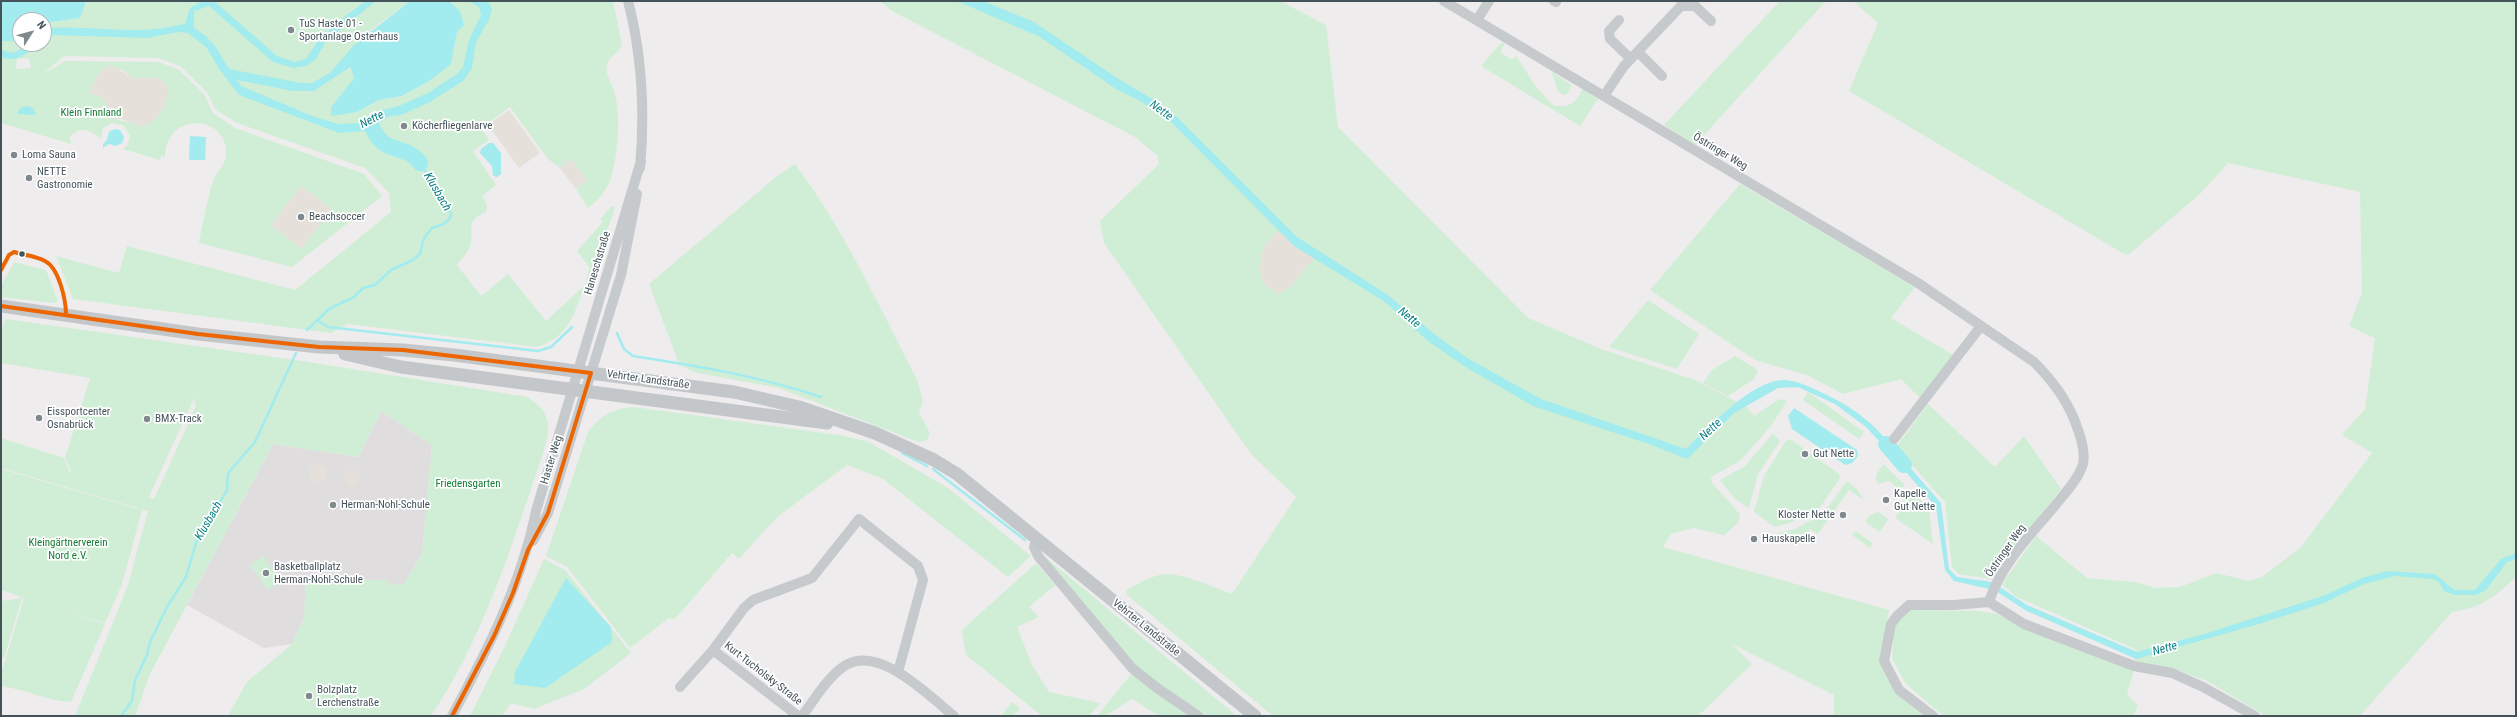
<!DOCTYPE html>
<html>
<head>
<meta charset="utf-8">
<style>
	body { margin:0 }
	#map { position:relative; width:2517px; height:717px; overflow:hidden; background:#eeeced; font-family:"Roboto Condensed",sans-serif }
	canvas { display:block }
	.frame { position:absolute; inset:0; border:2px solid #44535a; pointer-events:none }
	.north { position:absolute; left:12px; top:12px; width:40px; height:40px; box-sizing:border-box; background:#fff; border:1px solid #b4babd; border-radius:50%; rotate:54deg; font-size:11px; font-weight:700; line-height:16px; text-align:center; color:#44535a }
	.north::after { content:''; display:block; margin:auto; width:14px; height:18px; background:#80898d; clip-path:polygon(50% 0,100% 100%,50% 72%,0 100%) }
</style>
</head>
<body>
<div id="map">
<canvas width="2517" height="717"></canvas>
<div class="frame"></div>
<div class="north">N</div>
</div>
<script>
const c = document.querySelector('canvas').getContext('2d');
c.lineJoin = 'round';
function paint(path, color) { c.fillStyle = color; c.fill(path, 'evenodd'); }
function stroke(path, color, width, dash) { c.strokeStyle = color; c.lineWidth = width; c.lineCap = dash ? 'butt' : 'round'; c.setLineDash(dash || []); c.stroke(path); }
function write(font, color, halo, rows, align = 'center') {
  c.font = font + ' "Roboto Condensed",sans-serif'; c.lineWidth = 3.5; c.setLineDash([]); c.textBaseline = 'middle'; c.strokeStyle = halo; c.fillStyle = color; for (const [text, x, y, turn = 0] of rows) {
    c.save(); c.translate(x, y); c.rotate((+turn || 0) * Math.PI / 180); c.textAlign = isNaN(turn) ? turn : align; if (halo) c.strokeText(text, 0, 0); c.fillText(text, 0, 0); c.restore();
  }
}
paint(new Path2D(`
	M381 411 432 445 422 554 404 584 393 585 385 580 306 579 304 619 292 644 264 648 187 605 273 444 358 457Z`), '#e0dddf');
paint(new Path2D(`
	M86 1H410C387 18 362 34 345 58L354 78 331 107 357 112 379 100 403 96 431 80 451 64 457 32 464 25 460 11 449 1H613L622 45C619 53 610 56 607 64 604 74 613 84 615 94 621 114 618 166 608 185 603 195 597 201 588 208L576 189 587 180 571 159 560 168 547 158 510 107 481 128 489 140 473 151 496 185 482 196 487 205 486 212C465 222 474 225 471 243 470 250 461 259 457 265L481 296 508 274 546 321 585 285 590 268 577 251 603 222 600 219 612 206 615 207 590 283 585 285C574 313 570 337 537 347L348 324 331 333 73 299 56 256 119 273 127 246 295 290 391 212 389 193 365 168 237 123 216 110 207 92 180 66 158 58 64 56 42 75 65 61 159 62 179 70 204 94 213 113 235 128 364 174 382 196 292 267 199 243C202 228 209 189 215 177 220 168 226 164 226 152 226 114 165 112 165 157L161 156 160 160 123 149 127 146 130 136 123 125 112 123 103 128 101 139C92 130 78 125 70 137L71 144 1 123V41H14L20 38V44H44V23L79 18ZM29 58 31 68 16 69 17 59ZM121 69 132 78H157L159 115 146 126 110 118C106 103 108 97 90 94Z
	M880 1H1280L1326 25 1338 127 1528 318 1601 349 1695 380 1747 407 1754 416 1779 399 1787 401 1771 426 1740 461 1711 477 1712 483 1740 514 1738 523 1724 535 1694 528 1671 534 1663 547 1889 610 1879 662 1895 693 1924 716H1834V695L1732 644 1752 664 1698 716H1273L1127 595 1126 590C1138 584 1153 574 1167 574 1188 575 1212 587 1232 594L1296 497 1251 454 1104 243 1100 221 1159 164 1158 156 1135 137 892 11Z
	M1776 1H1826L1695 145 1664 125 1778 3Z
	M1853 1H2516V577C2493 598 2483 607 2452 612L2360 716H2266L2207 681 2173 668 2134 664 2137 650 2015 596 2002 584 2036 536 2087 578 2135 582 2156 588 2180 587 2216 573 2249 581 2262 577 2301 547 2372 453 2342 435 2365 409 2375 338 2349 326 2362 293 2360 192 2228 163 2200 194 2128 255 2124 254 1849 91 1878 23Z
	M1502 42 1505 44 1500 52 1512 60 1516 56 1537 88 1553 105C1568 109 1577 103 1582 89L1598 99 1580 126 1481 66Z
	M1551 71 1571 85C1570 90 1569 94 1563 95L1558 91Z
	M795 164C845 231 879 306 917 380L923 401 919 413 930 433 927 440 918 442 779 388 693 372 682 366 677 358 649 284 776 177Z
	M1740 184 1915 287 1891 318 1953 355 1921 399 1901 379 1843 394 1807 375 1755 360 1650 290Z
	M14 262 46 270 58 301 55 303 1 297V286Z
	M1648 300 1699 334 1677 369 1609 347Z
	M6 319 302 361 528 397C538 405 547 411 548 425 550 438 536 473 532 486 505 566 478 646 431 716H228L247 682 292 644 304 619 306 579 385 580 393 585 404 584 422 554 432 445 381 411 358 457 273 444 150 674 135 716H75L128 585 148 511 1 468V438L64 458 69 471H71L65 458 90 378 1 363V330ZM188 372 196 406 154 499 149 497 194 398Z
	M1735 356 1758 370 1754 379 1728 396 1703 383 1712 370Z
	M1808 392 1864 432 1859 439 1803 400Z
	M1928 404 1995 467 2024 436 2061 489 1992 579 1958 574 1952 567 1945 502 1896 447Z
	M634 407 839 435 867 441 948 488 1031 556 1008 577 883 479 847 465 777 517 739 559 732 553 675 619 669 618 630 648 567 567 546 556 588 432C602 414 612 409 634 407Z
	M1773 433 1780 441 1758 474 1749 508 1735 499 1720 480 1745 466Z
	M1790 439 1839 474 1840 478 1819 509 1792 522 1775 527 1754 512 1764 476 1785 442Z
	M1883 464 1905 485 1899 490 1889 481 1877 484 1876 476Z
	M1 469 142 510 122 584 105 623 63 610 105 624 71 702C47 701 25 689 1 686V674L24 598 1 590Z
	M1846 482H1848L1857 489 1864 500 1849 490 1818 534 1810 529 1800 544 1764 537 1795 529 1823 514Z
	M1910 489 1929 509 1933 544 1895 518 1905 503 1902 496Z
	M1878 512 1888 519 1880 532 1865 522 1869 516Z
	M1855 531 1873 543 1870 548 1852 535Z
	M263 556 281 581 268 590 250 565Z
	M1044 556 1237 716H1159L1132 699 1105 716H1097L1137 667Z
	M544 559 565 570 631 653 584 689 534 709 511 703 502 716H470L505 646Z
	M1036 563 1055 585 1029 607 1039 617 1017 627 1032 665 1049 692 1100 703 1089 716H1042L966 655 962 630Z
	M22 598 4 658H1V601Z
	M1911 610 1978 611 1996 614 2134 670 2127 694 2138 706 2133 716H1943L1905 683 1892 658 1894 629 1900 619Z
	M1012 702 1020 708 1013 716H1001Z`), '#d0eed5');
paint(new Path2D(`
	M111 65 132 78H157L167 84C172 101 158 122 141 127L122 119H110C106 103 108 97 90 94 91 82 100 70 111 65Z
	M509 110 540 153 519 168 488 125Z
	M571 159 587 180 576 189 560 168Z
	M301 186 332 209 301 249 271 225Z
	M1279 231 1294 246 1315 259C1300 269 1296 287 1278 294L1264 284C1256 263 1261 244 1279 231Z
	M309 473a9 9 0 1 1 18 0a9 9 0 1 1-18 0Z
	M344 478a8 8 0 1 1 16 0a8 8 0 1 1-16 0Z`), '#e6e0db');
paint(new Path2D(`
	M1 1H86L80 18 44 23V20H20V38L14 41H1Z
	M202 1H214L277 56 294 62 306 59 319 39 348 14 366 1H376L326 41 316 59 306 66 293 68 273 62 209 6 194 11V28L206 36 215 46 229 69 301 83H312L330 73 354 45 410 1H449L460 11 464 25 457 32 451 64 431 80 402 96 379 100 357 112 331 116V107L354 78 350 67 314 91H293L237 80 241 86 312 116 338 124 361 123 378 111 399 106 428 93 457 74 463 67 469 40 481 15 479 7 468 1H488L492 9 489 20 476 42 472 68 463 81 430 102 401 115 390 116 364 131 339 133 239 95 219 69 207 48 188 33 178 32 147 38 51 35 44 39 45 29C76 25 107 31 139 30 155 30 169 27 185 24L190 8Z
	M957 1H983L1034 22 1117 78 1154 100 1178 118 1297 237 1388 295 1433 333 1467 358 1541 399 1686 449C1708 428 1753 379 1785 380 1799 381 1812 388 1825 394 1848 405 1867 418 1884 437L1879 441 1866 427 1835 404 1798 387 1778 388 1734 413 1687 459 1649 444 1533 406 1464 366 1428 341 1385 302 1294 246 1171 122 1140 101 1116 89 1040 37Z
	M28 44H37C28 54 15 63 1 57V50L14 53Z
	M27 106 33 108 36 115 17 114 20 108Z
	M114 129 120 130 124 137 122 143 116 146 109 144 103 148V144L107 140 109 132Z
	M190 136 206 137 205 160H189Z
	M489 143H493L501 153V174L497 177 493 176 492 166 480 153 481 149Z
	M1794 408 1857 450 1858 456 1852 463 1845 465 1792 429 1788 416Z
	M1892 447 1941 503 1949 569 1957 577 1992 582 1989 589 1954 581 1945 570 1936 507 1889 452Z
	M2516 553V559L2507 562 2486 590 2476 595H2455L2444 591 2439 582 2432 579 2395 576 2364 584 2324 603 2259 624 2136 659 2025 610 1996 591 1998 586 2027 605 2137 652 2204 634 2323 596 2362 578 2387 571 2435 574 2454 590H2475L2501 559Z
	M566 578 611 627 612 642 545 688 514 684 515 672Z`), '#a2ebee');
stroke(new Path2D(`
	M317 320 328 327 538 351 551 347 572 327
	M307 330 329 309 354 297 363 288 375 285 391 270 413 260 420 254 424 238 432 228 444 224 450 218 451 213 444 198 420 163
	M617 333 624 349 633 356C697 366 759 376 821 397
	M902 453 927 466
	M933 469 1025 540
	M121 716 132 701 135 680 147 655 150 642 167 607 186 577 196 543 227 490 228 473 255 442 296 353`), '#a2ebee', 2.5);
stroke(new Path2D(`
	M370 124C374 131 378 140 385 144 399 152 410 149 420 163
	M1886 444 1904 465`), '#a2ebee', 16);
stroke(new Path2D(`
	M628 1C642 55 645 112 640 168
	M1444 1 1918 283 2034 362C2051 379 2065 397 2074 419 2079 432 2086 450 2083 464 2078 480 2064 494 2054 507 2030 535 2000 566 1989 602
	M1554 1 1556 2
	M1681 6H1695L1711 21
	M1477 20 1489 1
	M1619 20 1609 31 1610 39 1631 59
	M1638 52 1662 76
	M1604 96 1624 66 1681 6 1682 1
	M1894 439 1981 326
	M1037 539 1034 547 1038 556 1132 668 1157 688 1198 716
	M533 541 548 513 621 275 637 194
	M1989 602 2024 624 2134 666 2172 673 2203 687 2255 716
	M713 650 798 716
	M680 687 713 650 744 608 753 600 812 578 859 519 918 566 923 580 898 672
	M452 716C488 649 521 585 536 511L641 161
	M802 716C815 699 828 676 846 665 880 645 929 696 954 716
	M1933 716 1899 690 1884 661 1891 624 1897 616 1909 605H1954L1989 602`), '#c6cacc', 10);
stroke(new Path2D(`
	M1 306 198 334 319 347 403 350 454 355 734 392 799 407 875 433 934 460 957 474 1255 716
	M345 354 401 367 827 423`), '#c3c7ca', 13);
stroke(new Path2D(`
	M1 270 9 255 14 252C23 255 36 256 45 261 59 268 66 300 66 315
	M1 306 198 334 319 347 403 350 591 373 548 513 528 550 513 593 494 636 452 716`), '#ec6500', 4);
for (const [x, y, r, color] of [
	[291,30,4,"#80898d"],
	[404,126,4,"#80898d"],
	[14,155,4,"#80898d"],
	[29,178,4,"#80898d"],
	[301,217,4,"#80898d"],
	[22,254,3.5,"#44535a"],
	[39,418,4,"#80898d"],
	[147,419,4,"#80898d"],
	[1805,454,4,"#80898d"],
	[1886,500,4,"#80898d"],
	[333,505,4,"#80898d"],
	[1843,515,4,"#80898d"],
	[1754,539,4,"#80898d"],
	[266,573,4,"#80898d"],
	[309,696,4,"#80898d"]
]) { const dot = new Path2D(); dot.arc(x, y, r, 0, 2 * Math.PI); c.fillStyle = color; c.fill(dot); stroke(dot, '#fff', 1.5); }
write('11px', '#44535a', '#fff', [
	["TuS Haste 01 -",299,24],
	["Sportanlage Osterhaus",299,37],
	["Köcherfliegenlarve",412,126],
	["Loma Sauna",22,155],
	["NETTE",37,172],
	["Gastronomie",37,185],
	["Beachsoccer",309,217],
	["Eissportcenter",47,412],
	["Osnabrück",47,425],
	["BMX-Track",155,419],
	["Gut Nette",1813,454],
	["Kapelle",1894,494],
	["Gut Nette",1894,507],
	["Herman-Nohl-Schule",341,505],
	["Kloster Nette",1835,515,"right"],
	["Hauskapelle",1762,539],
	["Basketballplatz",274,567],
	["Herman-Nohl-Schule",274,580],
	["Bolzplatz",317,690],
	["Lerchenstraße",317,703]
], 'left');
write('11px', '#137c35', '#fff', [
	["Klein Finnland",91,113],
	["Friedensgarten",468,484],
	["Kleingärtnerverein",68,543],
	["Nord e.V.",68,556]
]);
write('11px', '#44535a', '#fff', [
	["Östringer Weg",1720,152,31],
	["Haneschstraße",598,263,-73],
	["Vehrter Landstraße",648,380,8],
	["Haster Weg",552,460,-73],
	["Östringer Weg",2006,551,-55],
	["Vehrter Landstraße",1146,628,39],
	["Kurt-Tucholsky-Straße",763,674,38]
]);
write('italic 12px', '#0a7f83', '#fff', [
	["Nette",1161,111,36],
	["Nette",372,120,-27],
	["Klusbach",437,192,60],
	["Nette",1409,318,39],
	["Nette",1711,430,-44],
	["Klusbach",209,521,-60],
	["Nette",2165,649,-15]
]);
</script>
</body>
</html>
